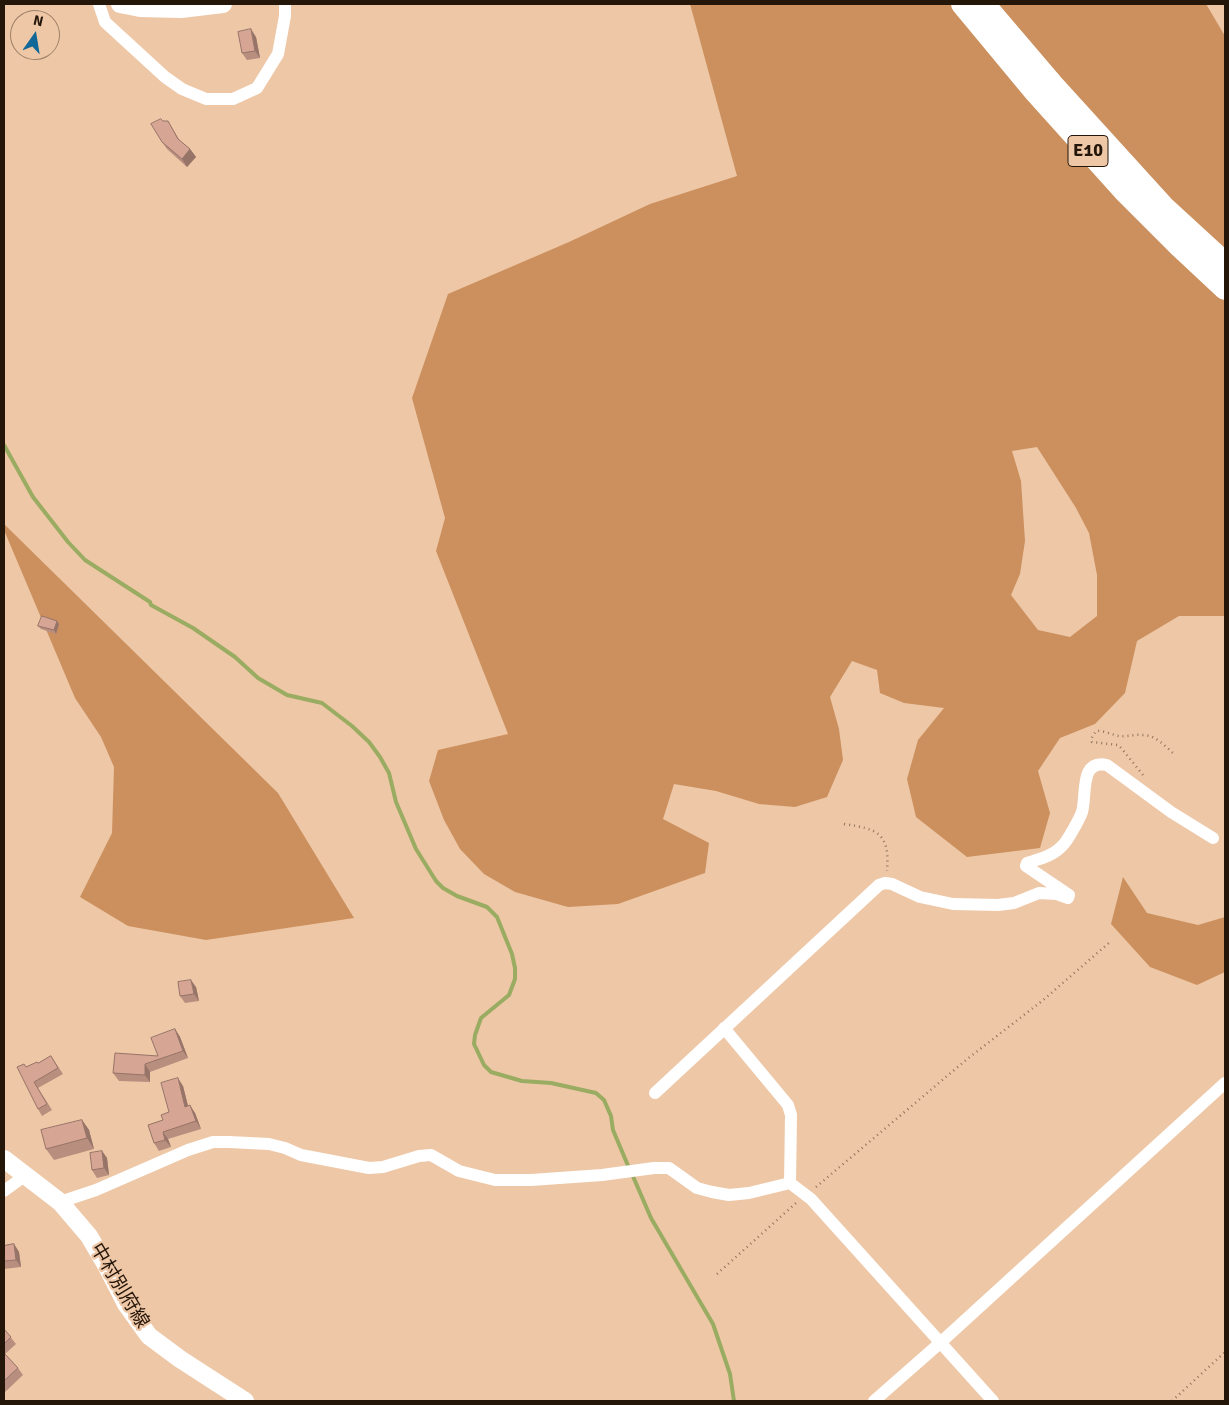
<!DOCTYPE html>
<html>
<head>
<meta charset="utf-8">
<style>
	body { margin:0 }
	#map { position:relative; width:1229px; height:1405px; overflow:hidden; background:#eec7a6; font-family:Signika,sans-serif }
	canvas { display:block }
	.frame { position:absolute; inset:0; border:5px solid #25160a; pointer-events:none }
	.north { position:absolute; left:10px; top:10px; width:50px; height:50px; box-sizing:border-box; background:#eec7a6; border:1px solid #9e8068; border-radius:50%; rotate:13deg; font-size:14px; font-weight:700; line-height:20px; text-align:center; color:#25160a }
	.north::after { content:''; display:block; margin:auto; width:18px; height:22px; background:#116898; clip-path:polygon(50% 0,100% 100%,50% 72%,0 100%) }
</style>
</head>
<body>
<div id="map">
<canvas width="1229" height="1405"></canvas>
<div class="frame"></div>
<div class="north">N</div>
</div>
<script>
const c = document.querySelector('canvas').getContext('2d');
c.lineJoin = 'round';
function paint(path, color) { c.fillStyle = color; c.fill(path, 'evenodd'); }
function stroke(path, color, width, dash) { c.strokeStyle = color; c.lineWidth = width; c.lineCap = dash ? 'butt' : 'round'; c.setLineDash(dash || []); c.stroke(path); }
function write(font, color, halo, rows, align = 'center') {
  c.font = font + ' Signika,"Noto Sans JP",sans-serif'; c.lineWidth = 4.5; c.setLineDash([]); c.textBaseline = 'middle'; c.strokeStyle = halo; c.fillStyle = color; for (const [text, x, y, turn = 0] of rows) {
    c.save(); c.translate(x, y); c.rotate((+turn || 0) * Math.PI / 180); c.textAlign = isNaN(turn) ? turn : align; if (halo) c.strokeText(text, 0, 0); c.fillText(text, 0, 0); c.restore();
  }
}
paint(new Path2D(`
	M690 4H1206L1225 36V616H1179L1137 641 1125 693 1095 724 1060 738 1038 771 1050 813 1040 848 967 857 916 817 907 779 918 740 944 708 904 703 880 693 877 670 852 661 830 697 839 729 843 760 827 797 795 807 759 804 716 791 674 784 663 819 709 843 705 873 618 904 568 907 515 892 484 874 460 849 444 820 429 781 438 750 508 734 436 551 445 518 412 398 448 294 569 242 650 204 737 176ZM1037 447 1076 508 1089 533 1097 575V616L1070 637 1038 630 1011 595 1020 574 1025 541 1021 481 1012 451Z
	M4 524 278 793 354 918 206 940 128 926 80 897 112 833 114 767 101 737 75 698 4 530Z
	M1123 877 1147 913 1198 925 1225 917V972L1197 985 1150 967 1111 924Z`), '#cb905d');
stroke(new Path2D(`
	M4 445 33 497 68 542 85 560 150 602 151 605 193 628 235 657 258 678 287 695 322 703 352 726 369 742 380 757 389 773 396 802 416 849 436 881 443 888 457 896 487 907 497 917 512 954 515 968V979L509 995 481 1018 475 1035 474 1044 484 1065 491 1072 522 1081 551 1083 596 1093 604 1100 611 1116 613 1130 629 1168
	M632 1174 651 1218 713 1324 730 1374 734 1401`), '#99ac61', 4);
stroke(new Path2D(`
	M1143 775 1122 749 1118 745 1092 742 1091 739 1096 731C1104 730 1112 735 1119 736 1127 737 1135 734 1143 735 1155 735 1164 745 1173 753
	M844 824C878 829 890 833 887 871
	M816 1187 966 1060 1042 1001 1110 942
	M717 1274 796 1203
	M1172 1401 1225 1352`), '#91755e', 2.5, [1, 4]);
stroke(new Path2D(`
	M99 4 105 22 165 77 182 89 206 99H233L257 88 278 54 285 16V4
	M724 1028 788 1105 791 1115 790 1183
	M655 1093 879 885 885 883 892 884 920 897 953 904 998 905 1014 903 1039 893 1057 894 1068 898 1069 895 1026 866 1027 863C1039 859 1053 856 1062 846 1067 842 1080 818 1082 812 1087 795 1079 759 1107 765L1171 812 1213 838
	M4 1191 26 1175
	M60 1202 96 1190 188 1150 213 1142H229L269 1144 285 1148 301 1155 369 1168 383 1167 419 1156 431 1155 459 1171 495 1180H531L602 1175 654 1168H669L697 1188 712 1192 729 1195 749 1193 790 1183 811 1199 993 1401
	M874 1401 940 1343 1225 1083`), '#fff', 12);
stroke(new Path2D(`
	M120 4 140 8 181 9 223 4
	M4 1159 60 1202 89 1236 106 1265 126 1304 149 1336 180 1359 245 1401`), '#fff', 18);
stroke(new Path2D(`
	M962 4 1035 92 1124 191 1179 246 1225 289
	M984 4 1053 85 1163 206 1225 263`), '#fff', 22);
paint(new Path2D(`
	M256 37 260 58 247 60 242 53Z
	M163 121H168L180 141 190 149 196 157 187 167 167 149 162 142Z
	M59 624 56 634 41 629 38 626Z
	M196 987 199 1001 185 1003 180 996Z
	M175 1029 180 1037 188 1058 150 1072V1082L119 1081 113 1073 158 1056Z
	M51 1056 63 1074 38 1088 52 1110 42 1116 38 1109 26 1067 38 1063Z
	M183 1086 188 1106 195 1113 201 1129 168 1139 171 1147 159 1151 154 1143 163 1120 169 1112Z
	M82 1120 89 1130 94 1149 54 1160 46 1149Z
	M102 1151 107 1158 109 1175 97 1178 92 1170Z
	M14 1244 19 1252 21 1267 4 1269V1246Z
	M4 1329 16 1344 5 1354 18 1368 23 1375 4 1393Z`), '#b88e7f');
paint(new Path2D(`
	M251 29 256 37 260 58 255 51Z
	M190 149 196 157 187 167 182 159Z
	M57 621 59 624 56 634 54 630Z
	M191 980 196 987 199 1001 194 994Z
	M175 1029 180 1037 188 1058 183 1051Z
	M145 1064 150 1072V1082L145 1075Z
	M178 1078 183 1086 190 1114 185 1107Z
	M190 1105 195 1113 201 1129 196 1121Z
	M82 1120 89 1130 94 1149 87 1138Z
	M163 1132 168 1139 171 1147 165 1140Z
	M102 1151 107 1158 109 1175 104 1168Z
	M14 1244 19 1252 21 1267 16 1260Z`), '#967468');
const building = new Path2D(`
	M251 29 255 51 242 53 238 32Z
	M161 119 163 121H168L178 139 190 149 182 159 162 142 151 124Z
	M42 616 57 621 54 630 38 626Z
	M191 980 194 994 180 996 178 982Z
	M175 1029 183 1051 145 1064V1075L113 1073 115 1053 158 1056 151 1038Z
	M51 1056 58 1068 34 1082 47 1104 38 1109 17 1067 24 1064 26 1067 37 1062 38 1063Z
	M178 1078 185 1107 190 1105 196 1121 163 1132 165 1140 154 1143 148 1125 163 1120 161 1115 169 1112 161 1083Z
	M82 1120 87 1138 46 1149 41 1130Z
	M102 1151 104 1168 92 1170 90 1153Z
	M14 1244 16 1260 4 1261V1246Z
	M4 1329 11 1337 4 1344Z
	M4 1353 18 1368 4 1381Z`);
paint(building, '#d6a594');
stroke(building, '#967468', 1);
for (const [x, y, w] of [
	[1088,151,40]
]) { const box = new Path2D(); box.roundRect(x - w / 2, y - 15.5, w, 31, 4); c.fillStyle = '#eec7a6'; c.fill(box); stroke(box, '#25160a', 1); }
write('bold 18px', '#25160a', null, [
	["E10",1088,151]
]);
write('19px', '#25160a', '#eec7a6', [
	["中村別府線",119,1286,59]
]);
</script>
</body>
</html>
